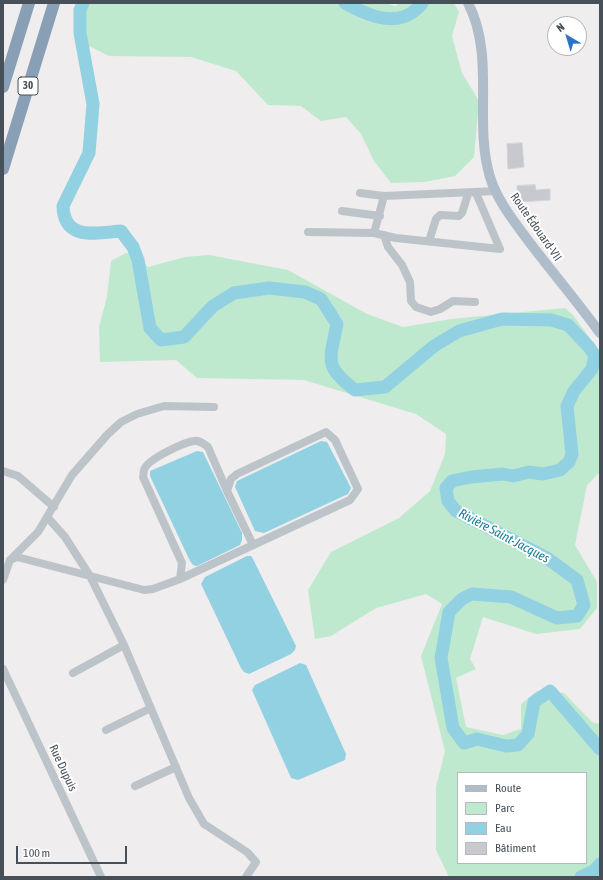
<!DOCTYPE html>
<html>
<head>
<meta charset="utf-8">
<style>
	body { margin:0 }
	#map { position:relative; width:603px; height:880px; overflow:hidden; background:#efeded; font-family:"Asap Condensed",sans-serif }
	canvas { display:block }
	.frame { position:absolute; inset:0; border:4px solid #475058; pointer-events:none }
	.legend { position:absolute; left:457px; top:772px; width:130px; height:92px; box-sizing:border-box; background:#fff; border:1px solid #b5b9bc; margin:0; padding:5px 7px; list-style:none; font-size:12px; color:#475058 }
	.legend li { display:flex; align-items:center; gap:8px; height:20px }
	.legend b { width:20px; border:1px solid #b5b9bc }
	.north { position:absolute; left:547px; top:16px; width:40px; height:40px; box-sizing:border-box; background:#fff; border:1px solid #b5b9bc; border-radius:50%; rotate:322deg; font-size:11px; font-weight:700; line-height:16px; text-align:center; color:#475058 }
	.north::after { content:''; display:block; margin:auto; width:14px; height:18px; background:#2d72c9; clip-path:polygon(50% 0,100% 100%,50% 72%,0 100%) }
	.scale { position:absolute; left:16px; top:846px; width:111px; height:18px; box-sizing:border-box; border:2px solid #475058; border-top:0; padding-left:5px; font-size:12px; line-height:14px; white-space:nowrap; color:#475058; -webkit-text-stroke:3px #fff; paint-order:stroke }
</style>
</head>
<body>
<div id="map">
<canvas width="603" height="880"></canvas>
<div class="frame"></div>
<ul class="legend">
<li><b style="height:5px;background:#afbcc9"></b>Route</li>
<li><b style="height:11px;background:#bfe9cf"></b>Parc</li>
<li><b style="height:11px;background:#91d1e1"></b>Eau</li>
<li><b style="height:11px;background:#c7c9cf"></b>Bâtiment</li>
</ul>
<div class="north">N</div>
<div class="scale">100 m</div>
</div>
<script>
const c = document.querySelector('canvas').getContext('2d');
c.lineJoin = 'round';
function paint(path, color) { c.fillStyle = color; c.fill(path, 'evenodd'); }
function stroke(path, color, width, dash) { c.strokeStyle = color; c.lineWidth = width; c.lineCap = dash ? 'butt' : 'round'; c.setLineDash(dash || []); c.stroke(path); }
function write(font, color, halo, rows, align = 'center') {
  c.font = font + ' "Asap Condensed",sans-serif'; c.lineWidth = 4; c.setLineDash([]); c.textBaseline = 'middle'; c.strokeStyle = halo; c.fillStyle = color; for (const [text, x, y, turn = 0] of rows) {
    c.save(); c.translate(x, y); c.rotate((+turn || 0) * Math.PI / 180); c.textAlign = isNaN(turn) ? turn : align; if (halo) c.strokeText(text, 0, 0); c.fillText(text, 0, 0); c.restore();
  }
}
paint(new Path2D(`
	M77 3H385L395 6 400 3H454L459 12 452 36 462 73 479 101 474 157 455 176 425 182 391 183 374 161 361 134 346 117 321 121 301 106 268 105 236 71 191 57 109 56 87 45Z
	M126 253 136 256 148 267 185 257 209 255 288 270 367 314 403 327 451 319 565 308 573 315 600 352V472L587 485 575 545 597 582V608L580 629 536 634 483 617 470 659 476 669 456 678 466 727 503 735 521 729V704L537 691 564 693 592 722 600 724V868L592 877H449L436 850V787L445 751 421 656 442 604 426 594 376 608 331 636 315 639 308 590 331 552 399 518 430 491 445 454 446 434 416 414 304 380 197 378 176 360 100 362 99 327 107 297 111 261ZM458 773H586V863H458Z`), '#bfe9cf');
paint(new Path2D(`
	M321 441 327 442 351 488 348 494 264 533 255 531 235 487 237 481Z
	M197 451 203 452 242 533V540L240 545 197 566 193 565 190 561 150 476V471Z
	M247 556H251L253 559 296 646 295 650 291 654 249 674 244 672 241 668 201 584 205 577Z
	M300 663 306 665 346 754 345 760 298 780 291 778 252 690 255 685Z`), '#91d1e1');
stroke(new Path2D(`
	M83 3 80 10V33L93 104 89 153 63 206C64 241 96 233 121 231L133 247 138 260 150 328 161 340 184 337 213 306 234 293 269 288 305 292 321 299 337 324C330 360 323 366 355 390L385 387 434 346 459 331 502 319 551 320 568 325 589 347 595 356 592 369 574 391 567 406 572 454 569 462 560 470 543 474 529 472 513 476 503 474 471 477 452 481 446 488 448 501 456 511 547 558 577 580 584 605 577 616 557 618 511 597 472 594 462 599 449 612 441 658 453 728 464 743 477 739 506 746 518 745 528 734 534 702 550 691 600 749
	M345 3C365 14 392 27 413 12 416 9 420 7 422 3
	M581 877 594 871 600 864`), '#91d1e1', 13);
const building = new Path2D(`
	M522 143 524 167 508 169 507 144Z
	M535 185 536 190 550 189V200L518 202 517 186Z`);
paint(building, '#c7c9cf');
stroke(building, '#d1d3d8', 1);
stroke(new Path2D(`
	M360 193 384 196
	M476 193 500 249 396 238 374 233 384 196 496 191
	M342 211 380 216
	M308 232 374 233
	M384 235 388 247 402 265 410 282 411 301 416 307 431 312 440 309 453 301 475 302
	M429 241 436 219 440 215 459 216 462 213 468 194
	M3 471 18 476 54 507
	M48 518 65 537 90 576 124 645 189 798 204 824 247 852 256 862 246 877
	M10 560 17 557 144 590 153 589 180 579 182 563 143 477C144 475 143 470 145 468 149 459 184 442 194 441 200 440 204 444 208 447L227 491
	M180 579 350 500 358 489 335 440 326 432 237 474 231 479 227 491 253 545
	M3 580 10 560 38 532 72 475 107 435 121 422 137 414 164 406 214 407
	M3 669 101 877
	M73 673 124 645
	M106 730 151 708
	M135 786 176 767`), '#bcc4ca', 8);
stroke(new Path2D(`
	M468 3C496 57 473 120 490 177 497 200 513 220 527 239 551 271 577 301 600 333`), '#afbcc9', 10);
stroke(new Path2D(`
	M3 87 29 3
	M3 169 54 3`), '#899fb6', 12);
for (const [x, y, w] of [
	[28,86,20]
]) { const box = new Path2D(); box.roundRect(x - w / 2, y - 9, w, 18, 3); c.fillStyle = '#fff'; c.fill(box); stroke(box, '#475058', 1); }
write('bold 11px', '#475058', null, [
	["30",28,86]
]);
write('12px', '#475058', '#fff', [
	["Route Édouard-VII",536,227,55],
	["Rue Dupuis",63,768,65]
]);
write('italic 13px', '#1c7d96', '#fff', [
	["Rivière Saint-Jacques",504,536,28]
]);
</script>
</body>
</html>
